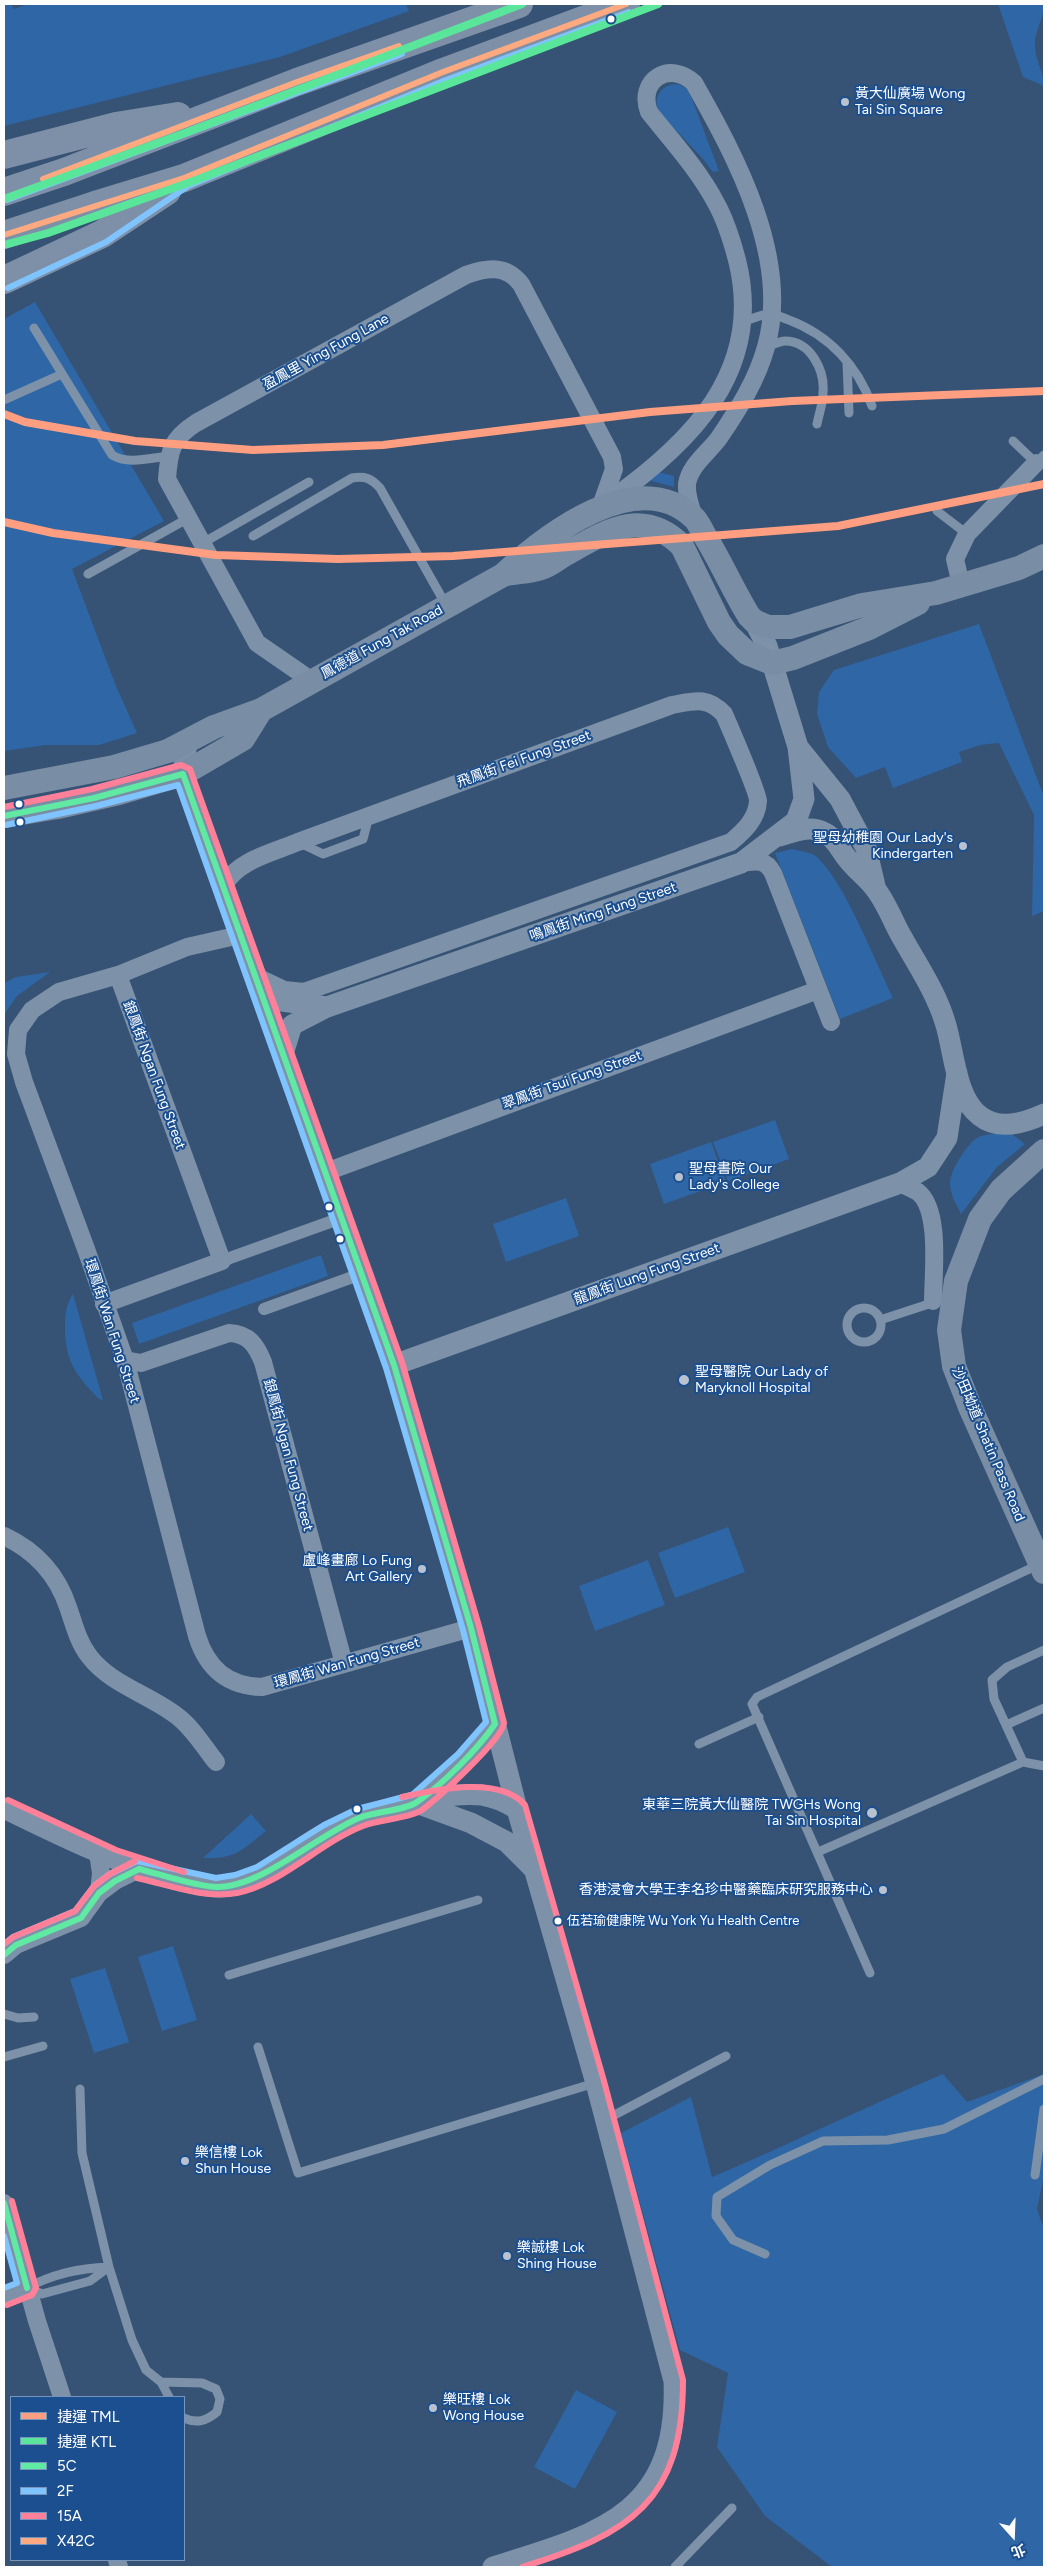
<!DOCTYPE html>
<html>
<head>
<meta charset="utf-8">
<style>
	body { margin:0 }
	#map { position:relative; width:1048px; height:2571px; overflow:hidden; background:#365274; font-family:Figtree,"Noto Sans TC",sans-serif }
	canvas { display:block }
	.frame { position:absolute; inset:0; border:5px solid #fff; pointer-events:none }
	.legend { position:absolute; left:10px; top:2396px; width:175px; height:165px; box-sizing:border-box; background:#1b4f8f; border:1px solid #7695bc; margin:0; padding:6px 9px; list-style:none; font-size:15px; color:#fff }
	.legend li { display:flex; align-items:center; gap:10px; height:25px }
	.legend b { width:25px; border:1px solid #7695bc }
	.north { position:absolute; left:988px; top:2511px; width:50px; height:50px; -webkit-text-stroke:4px #1b4f8f; paint-order:stroke; rotate:160deg; font-size:14px; font-weight:700; line-height:20px; text-align:center; color:#fff }
	.north::after { content:''; display:block; margin:auto; width:18px; height:22px; background:#fff; clip-path:polygon(50% 0,100% 100%,50% 72%,0 100%) }
</style>
</head>
<body>
<div id="map">
<canvas width="1048" height="2571"></canvas>
<div class="frame"></div>
<ul class="legend">
<li><b style="height:6px;background:#ff9e80"></b>捷運 TML</li>
<li><b style="height:6px;background:#5ae69a"></b>捷運 KTL</li>
<li><b style="height:6px;background:#60e9a3"></b>5C</li>
<li><b style="height:6px;background:#80c4ff"></b>2F</li>
<li><b style="height:6px;background:#ff8098"></b>15A</li>
<li><b style="height:6px;background:#ffa980"></b>X42C</li>
</ul>
<div class="north">北</div>
</div>
<script>
const c = document.querySelector('canvas').getContext('2d');
c.lineJoin = 'round';
function paint(path, color) { c.fillStyle = color; c.fill(path, 'evenodd'); }
function stroke(path, color, width, dash) { c.strokeStyle = color; c.lineWidth = width; c.lineCap = dash ? 'butt' : 'round'; c.setLineDash(dash || []); c.stroke(path); }
function write(font, color, halo, rows, align = 'center') {
  c.font = font + ' Figtree,"Noto Sans TC",sans-serif'; c.lineWidth = 4; c.setLineDash([]); c.textBaseline = 'middle'; c.strokeStyle = halo; c.fillStyle = color; for (const [text, x, y, turn = 0] of rows) {
    c.save(); c.translate(x, y); c.rotate((+turn || 0) * Math.PI / 180); c.textAlign = isNaN(turn) ? turn : align; if (halo) c.strokeText(text, 0, 0); c.fillText(text, 0, 0); c.restore();
  }
}
paint(new Path2D(`
	M4 4H11L14 9 28 4H406L409 11 280 57 4 126Z
	M998 4H1044C1044 19 1034 32 1035 45 1035 61 1044 71 1044 86L1023 77Z
	M678 84 686 88 691 96 719 171 713 172 703 159 658 111C653 96 662 84 678 84Z
	M35 302 164 521 72 569 116 686 137 733 99 745H46L4 751V319Z
	M658 472 674 476V487L648 480Z
	M979 624 1044 797V911L1032 916 1034 815 999 743 980 745 959 752 962 762 893 788 885 767 856 778 828 747 817 714 819 692 834 670Z
	M792 849C799 851 812 852 817 857 845 883 875 961 893 998L840 1019 775 853Z
	M50 972 17 996 4 1015V983L16 977Z
	M775 1120 789 1159 728 1181 713 1142Z
	M995 1133 1013 1135 1025 1144 997 1167 961 1214C956 1204 951 1196 950 1185 949 1172 964 1150 973 1141 979 1135 988 1135 995 1133Z
	M711 1142 726 1182 664 1204 650 1164Z
	M566 1198 579 1236 506 1262 493 1224Z
	M321 1255 328 1276 139 1344 132 1323Z
	M73 1294 103 1400 99 1399C75 1375 64 1359 65 1324 65 1314 67 1302 73 1294Z
	M728 1527 745 1572 675 1598 658 1553Z
	M648 1560 665 1605 595 1631 579 1586Z
	M251 1814 266 1831C241 1851 236 1859 203 1858Z
	M173 1946 197 2020 162 2031 138 1957Z
	M105 1968 129 2042 94 2053 70 1979Z
	M943 2074 967 2102 1044 2074V2175L1037 2209 1044 2229V2567H832L765 2516 717 2447 728 2373 680 2350 621 2133 691 2097 712 2177C790 2144 865 2107 943 2074Z
	M576 2390 617 2412 575 2489 534 2467Z`), '#2f66a5');
stroke(new Path2D(`
	M744 321C752 319 762 314 770 314 776 314 783 318 789 320 829 335 858 366 872 406
	M34 328 112 455C128 465 150 458 169 456
	M766 347C772 345 780 341 785 341 811 341 825 371 823 393 823 403 819 414 817 424
	M847 363 849 413
	M4 400 62 374
	M1013 441 1036 463 1044 455
	M937 511 967 534
	M253 536 352 478C365 476 371 478 380 488L446 605
	M201 544 309 482
	M88 574 187 519
	M300 843 323 854 363 839 369 816
	M847 1325a17 17 0 1 1 34 0a17 17 0 1 1-34 0Z
	M880 1320 935 1302
	M1044 1650 1007 1667 992 1680 994 1699 1023 1762 1044 1766
	M1006 1725 1044 1708
	M699 1744 759 1717
	M818 1852 1023 1762
	M870 1973 752 1704 757 1697 1040 1564
	M229 1975 478 1900
	M4 2014 18 2018 34 2017
	M258 2047 298 2173 595 2083
	M4 2057 43 2046
	M80 2089 82 2153 109 2267 132 2340 146 2370 161 2382
	M605 2120 726 2056
	M1035 2175 1044 2109
	M765 2254 733 2240 716 2216 717 2197 770 2165 823 2141 888 2140 944 2129 1044 2079
	M27 2288C52 2274 81 2268 109 2267
	M28 2288 42 2294 90 2281 109 2267
	M169 2397 161 2382 202 2383 216 2389 220 2399 217 2412C206 2421 197 2424 184 2418
	M675 2567 732 2508`), '#7d92a8', 9);
stroke(new Path2D(`
	M227 1259 330 1222
	M264 1309 350 1278`), '#7d92a8', 12);
stroke(new Path2D(`
	M607 502C690 444 765 371 737 260 732 241 726 221 716 203 698 169 672 141 649 112 637 80 670 60 694 83 736 157 791 259 766 347 757 380 738 410 719 438 708 453 690 465 687 484 686 496 691 507 694 518
	M961 585 955 559 967 534 1036 463
	M312 681 257 643 167 479C169 451 171 439 196 423L466 275C488 267 506 265 521 284L612 457 614 469 601 506
	M741 863C756 861 765 858 773 873L831 1022
	M224 885C238 860 272 853 298 842L672 705C694 701 707 696 724 714 730 728 758 792 758 801 757 819 744 831 731 842L304 992 284 990 265 981
	M240 935 187 947 118 975 59 992 32 1010 18 1030 16 1054 24 1082 86 1249 125 1360 197 1636C207 1668 227 1686 262 1687L471 1628
	M326 1172 818 990
	M900 1183C906 1186 913 1189 918 1192 941 1210 933 1275 933 1301
	M104 1304 222 1261 118 975
	M125 1360 141 1363 229 1333C249 1334 256 1345 263 1362L344 1664
	M4 1536C36 1551 57 1574 68 1607 74 1624 78 1642 89 1656 111 1685 149 1694 177 1716 193 1728 204 1747 216 1762
	M98 1853 101 1873 99 1893
	M4 1955 16 1945 81 1918 99 1893 115 1881 139 1869
	M4 2203 37 2321 62 2397
	M4 2297 27 2288
	M117 2560 119 2567`), '#7d92a8', 18);
stroke(new Path2D(`
	M754 621 767 646 798 747 840 799 866 848 875 886
	M187 741 183 774 394 1365 471 1628 517 1809 596 2083 674 2381C679 2514 600 2534 493 2567
	M779 836C794 832 809 825 823 832 834 836 839 848 846 857 854 868 865 876 874 887 884 899 891 916 898 930 914 960 935 989 945 1022 954 1049 955 1098 980 1116 999 1131 1024 1123 1044 1114
	M259 979 282 1001 327 1007
	M283 1054 292 1025 327 1007 741 863 796 821 804 799 798 747
	M394 1365 900 1183 928 1167 947 1138 957 1073
	M418 1802C445 1777 474 1754 495 1724
	M416 1803 471 1823 507 1842 533 1868
	M4 1808C57 1834 110 1860 167 1877 182 1881 200 1886 215 1887 251 1889 279 1863 306 1845 346 1817 434 1791 482 1795 495 1797 506 1802 517 1809`), '#7d92a8', 21);
stroke(new Path2D(`
	M503 575C515 572 529 572 541 568 549 566 557 559 564 555 605 532 642 506 682 546L719 622 728 635 747 653 772 663 793 658 869 628 918 603
	M4 788 114 767 168 751 214 727 261 710 503 575C545 536 637 464 693 517 698 521 701 529 705 536 721 562 733 590 749 616L754 621 768 627H790L862 605 936 593 1019 568 1044 556
	M4 816 58 807 119 793 183 774 243 739 261 710
	M1044 1151 1001 1190 980 1219 956 1281 949 1330 954 1366 970 1407 1044 1572`), '#798da4', 24);
stroke(new Path2D(`
	M4 155 116 126 178 116
	M4 192 64 172 297 82 519 4
	M4 235 95 205 184 178 443 72 626 4
	M4 280 102 234 167 191`), '#7e90a7', 28);
stroke(new Path2D(`
	M183 774 394 1365 471 1628 495 1724
	M4 816 94 798 183 774
	M139 1869C159 1874 198 1887 217 1887 262 1887 316 1836 359 1818 375 1811 404 1811 417 1802 443 1784 477 1750 495 1724
	M4 1955 16 1945 81 1918 99 1893 115 1881 139 1869
	M4 2203 27 2288`), '#60e9a3', 6);
stroke(new Path2D(`
	M7 200 402 54
	M8 288 106 242 188 186 446 80 629 12
	M4 1944 13 1937 75 1911 94 1886 110 1874 137 1861 216 1878 235 1875 257 1867 324 1825 357 1809 412 1795 458 1754 486 1722 463 1630 386 1368 178 785 96 806 6 825
	M4 2236 17 2283 4 2288`), '#80c4ff', 6);
stroke(new Path2D(`
	M4 807 92 789 181 765 190 769 402 1362 479 1626 504 1723C502 1740 438 1798 422 1810 408 1819 380 1819 363 1826 321 1842 280 1885 237 1893 204 1899 169 1885 137 1878
	M402 1797C435 1790 499 1775 525 1805L604 2081 683 2380C683 2502 630 2534 522 2567
	M8 1800 116 1850 184 1872
	M4 1944 13 1937 75 1911 94 1886 110 1874 135 1861
	M7 2305 32 2295 36 2288 12 2201`), '#ff8098', 6);
stroke(new Path2D(`
	M43 179 297 82 399 46
	M4 235 184 178 443 72 626 4`), '#ffa980', 6);
stroke(new Path2D(`
	M4 414 25 422 135 441 253 450 383 445 650 412 792 401 1044 391
	M4 522 53 533 216 555 338 559 453 556 838 526 1044 484`), '#ff9e80', 8);
stroke(new Path2D(`
	M4 199 185 133 522 4
	M4 245 48 233 196 180 658 4`), '#5ae69a', 8);
for (const [x, y, r, color] of [
	[611,19,4.5,"#fff"],
	[845,102,5,"#b9c2ce"],
	[19,804,4.5,"#fff"],
	[20,822,4.5,"#fff"],
	[963,846,5,"#b9c2ce"],
	[679,1177,5,"#b9c2ce"],
	[329,1207,4.5,"#fff"],
	[340,1239,4.5,"#fff"],
	[684,1380,6,"#b9c2ce"],
	[422,1569,5,"#b9c2ce"],
	[357,1809,4.5,"#fff"],
	[872,1813,6,"#b9c2ce"],
	[883,1890,5,"#b9c2ce"],
	[558,1921,4.5,"#fff"],
	[185,2161,5,"#b9c2ce"],
	[507,2256,5,"#b9c2ce"],
	[433,2408,5,"#b9c2ce"]
]) { const dot = new Path2D(); dot.arc(x, y, r, 0, 2 * Math.PI); c.fillStyle = color; c.fill(dot); stroke(dot, '#1b4f8f', 2); }
write('13px', '#fff', '#1b4f8f', [
	["伍若瑜健康院 Wu York Yu Health Centre",567,1921]
], 'left');
write('14px', '#fff', '#1b4f8f', [
	["黃大仙廣場 Wong",855,94],
	["Tai Sin Square",855,110],
	["聖母幼稚園 Our Lady's",953,838,"right"],
	["Kindergarten",953,854,"right"],
	["聖母書院 Our",689,1169],
	["Lady's College",689,1185],
	["聖母醫院 Our Lady of",695,1372],
	["Maryknoll Hospital",695,1388],
	["盧峰畫廊 Lo Fung",412,1561,"right"],
	["Art Gallery",412,1577,"right"],
	["東華三院黃大仙醫院 TWGHs Wong",861,1805,"right"],
	["Tai Sin Hospital",861,1821,"right"],
	["香港浸會大學王李名珍中醫藥臨床研究服務中心",873,1890,"right"],
	["樂信樓 Lok",195,2153],
	["Shun House",195,2169],
	["樂誠樓 Lok",517,2248],
	["Shing House",517,2264],
	["樂旺樓 Lok",443,2400],
	["Wong House",443,2416]
], 'left');
write('14px', '#fff', '#1b4f8f', [
	["盈鳳里 Ying Fung Lane",326,352,-29],
	["鳳德道 Fung Tak Road",382,642,-29],
	["飛鳳街 Fei Fung Street",524,759,-20],
	["鳴鳳街 Ming Fung Street",603,912,-19],
	["銀鳳街 Ngan Fung Street",154,1075,70],
	["翠鳳街 Tsui Fung Street",572,1080,-20],
	["龍鳳街 Lung Fung Street",647,1274,-20],
	["環鳳街 Wan Fung Street",112,1331,72],
	["沙田坳道 Shatin Pass Road",988,1444,67],
	["銀鳳街 Ngan Fung Street",288,1455,75],
	["環鳳街 Wan Fung Street",347,1663,-16]
]);
</script>
</body>
</html>
